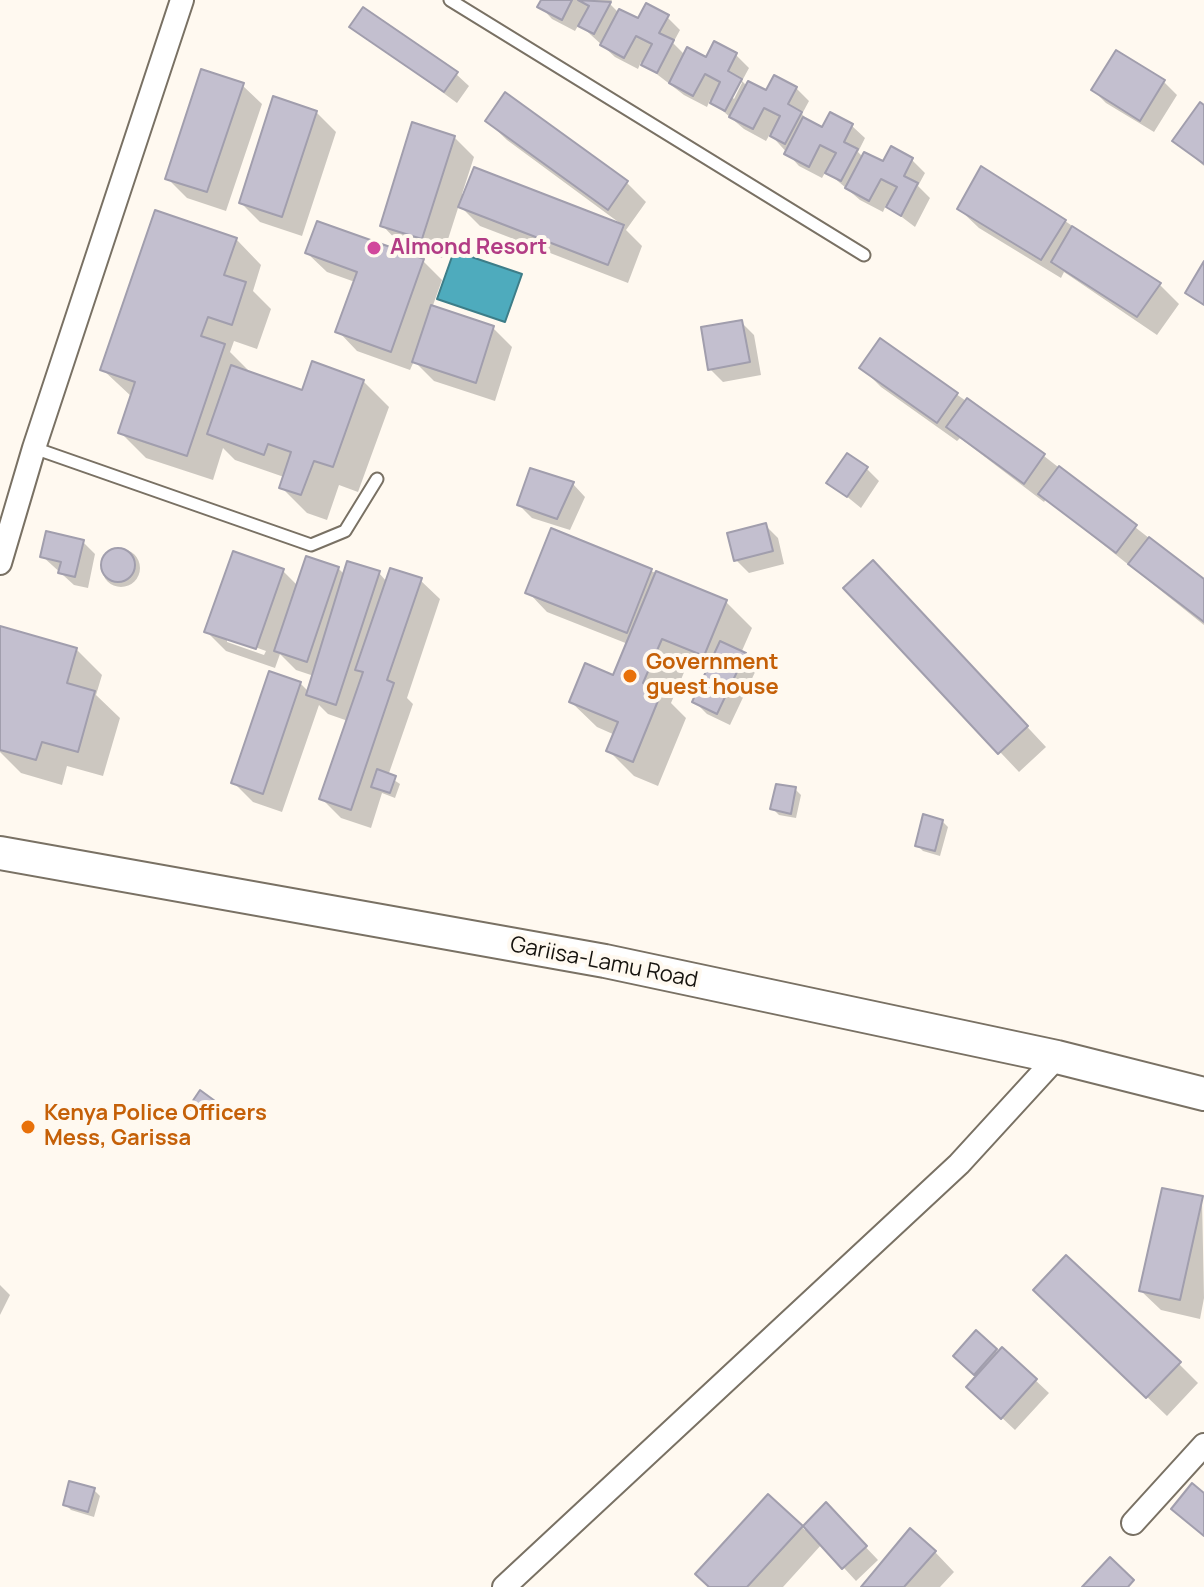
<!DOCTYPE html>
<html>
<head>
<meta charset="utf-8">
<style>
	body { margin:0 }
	canvas { display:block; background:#fff9f0 }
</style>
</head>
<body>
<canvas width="1204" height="1587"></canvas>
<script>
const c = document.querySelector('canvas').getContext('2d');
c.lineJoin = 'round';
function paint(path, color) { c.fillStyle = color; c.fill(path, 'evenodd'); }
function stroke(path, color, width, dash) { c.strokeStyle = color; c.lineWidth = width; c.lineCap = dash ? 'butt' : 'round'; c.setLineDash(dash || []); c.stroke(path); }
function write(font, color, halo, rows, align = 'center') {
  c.font = font + ' Manrope,sans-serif'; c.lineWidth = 8; c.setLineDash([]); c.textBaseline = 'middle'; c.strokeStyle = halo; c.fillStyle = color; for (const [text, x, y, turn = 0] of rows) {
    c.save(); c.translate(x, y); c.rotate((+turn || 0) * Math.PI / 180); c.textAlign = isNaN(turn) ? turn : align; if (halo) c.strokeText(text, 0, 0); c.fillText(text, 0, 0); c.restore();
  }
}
const water = new Path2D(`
	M454 251 522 274 505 322 437 299Z`);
paint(water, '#4eabbd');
stroke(water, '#3d7d88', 2);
paint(new Path2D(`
	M543 0H612L610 4 619 13 639 21 667 17 680 30 673 43 685 55 707 60 736 55 749 68 742 81 747 86 767 93 796 88 809 101 802 114 811 124 823 130 852 126 865 138 858 152 863 157 884 164 912 160 925 173 918 186 930 198 915 227 886 205 883 212 860 200 826 171 822 178 799 166 770 134 766 141 744 129 710 100 707 107 684 95 641 62 638 69 615 57 579 24 575 31 552 19 540 6ZM739 80 742 83 734 99 731 96Z
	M352 26 456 74 469 86 457 103Z
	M1117 53 1164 82 1177 95 1154 132 1106 103 1093 90Z
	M242 85 262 104 226 211 187 198 167 178Z
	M506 95 627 183 646 202 626 230 642 246 628 283 480 226 459 205 442 258 401 245 382 225 454 137 474 157 462 194 465 195 475 170 625 227 507 140 487 121Z
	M1204 108V166L1175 141Z
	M316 112 336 132 302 236 260 222 241 203Z
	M959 209 1065 221 1160 285 1179 304 1157 335 1064 272 1061 278 979 228Z
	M236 239 261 265 253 291 271 309 257 349 234 341 230 352 250 372 303 393 363 381 389 407 358 492 339 485 327 520 307 513 281 487 284 477 235 460 223 448 213 480 146 458 120 432 132 397 102 369Z
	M307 253 423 261 442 280 432 308 493 328 512 347 495 401 434 381 414 361 410 370 357 351 338 331 355 282 327 272Z
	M741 322 754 335 761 375 723 382 710 369Z
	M881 341 1044 456 1204 581V625L1046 499 1044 502 960 438 957 441 881 387 862 368Z
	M866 468 879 481 861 508 829 482Z
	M573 484 585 497 570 530 532 518 519 505Z
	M765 525 778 538 784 564 749 573 736 560Z
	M83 542 95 554 88 588 74 585 42 556Z
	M102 568a19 19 0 1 1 38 0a19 19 0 1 1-38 0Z
	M338 568 345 575 379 573 387 582 420 580 440 599 407 698 413 704 388 776 400 784 395 798 382 793 371 828 341 818 322 799 348 721 328 714 319 705 282 812 253 802 233 782 300 683 309 692 314 676 296 670 280 654 275 668 226 651 206 631 283 571 298 586ZM227 637 266 651 264 655 227 642Z
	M651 571 726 602 752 628 741 653 757 668 730 725 707 714 694 701 708 672 688 663 671 703 686 718 658 786 634 776 608 750 615 735 597 727 571 702 614 677 628 644 547 612 528 592Z
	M892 582 1046 747 1019 772 845 588Z
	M0 628 76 649 102 675 96 695 120 718 103 776 67 766 62 785 21 773 0 752Z
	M795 789 801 795 796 818 779 815 773 809Z
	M942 821 948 827 940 856 923 851 917 845Z
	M214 1103 220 1108 210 1122 196 1113Z
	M1202 1198 1204 1298 1200 1319 1161 1310 1141 1291Z
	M0 1285 10 1295 0 1315Z
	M1055 1309 1179 1364 1198 1383 1167 1416Z
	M976 1333 999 1354 1003 1350 1049 1393 1015 1430 982 1399 978 1377 955 1356Z
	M94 1490 100 1496 94 1517 71 1510 65 1504Z
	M768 1497 805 1530V1526L838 1518 878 1560 856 1581 822 1544 783 1587H710Z
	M935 1552 954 1572 940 1587H863Z`), '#0003');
const building = new Path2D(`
	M541 0H572L562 20 537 7Z
	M578 0 611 2 594 34 578 26 589 6Z
	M646 3 669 15 659 33 674 40 657 73 641 65 652 44 636 36 624 58 600 45 619 9 638 18Z
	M363 7 458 72 444 92 349 27Z
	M714 41 737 53 728 71 742 79 725 111 710 103 720 82 705 74 693 96 669 83 687 47 706 57Z
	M1116 50 1165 80 1140 121 1091 90Z
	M201 69 244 83 207 192 165 179Z
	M774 75 797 87 788 104 802 112 785 144 770 136 780 116 764 108 753 129 729 117 748 81 766 90Z
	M505 92 628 181 608 210 485 121Z
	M273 96 317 111 282 217 239 203Z
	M1200 102 1204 105V164L1172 141Z
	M830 112 853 124 844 142 858 149 841 181 825 173 836 153 820 145 809 167 784 154 803 117 822 127Z
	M412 122 455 136 422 239 380 226Z
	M891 146 913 158 904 176 918 183 901 216 886 207 897 187 881 179 869 201 845 188 864 152 883 161Z
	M981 166 1066 220 1041 260 957 209Z
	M474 167 624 225 608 265 458 207Z
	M155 210 237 238 224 275 246 282 232 325 208 317 201 336 225 344 187 456 118 433 135 382 100 370Z
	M317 221 424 259 391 352 335 332 357 272 305 253Z
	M1072 226 1161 283 1137 317 1051 262Z
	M1204 261V305L1185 293Z
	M431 305 494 326 476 383 412 362Z
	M742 320 750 362 708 370 701 327Z
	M880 338 958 393 937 423 859 368Z
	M312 361 364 380 333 467 314 461 301 495 279 488 291 452 268 444 264 455 207 434 231 365 302 390Z
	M967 398 1045 454 1024 484 946 427Z
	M847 453 868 467 847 497 826 483Z
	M1059 466 1137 525 1116 553 1038 494Z
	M530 468 574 482 557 519 517 505Z
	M766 523 773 551 734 561 727 533Z
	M551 528 652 569 627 633 525 593Z
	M46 531 84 540 75 577 58 573 61 562 40 557Z
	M1149 537 1204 579V622L1128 564Z
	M101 565a17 17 0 1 1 34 0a17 17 0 1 1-34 0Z
	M233 551 284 569 256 649 204 632Z
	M306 556 339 567 307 662 274 651Z
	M873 560 1028 726 998 754 843 588Z
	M347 561 380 571 336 705 306 695Z
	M390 568 422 578 387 680 394 683 351 810 319 799 363 672 355 670Z
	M656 571 727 600 704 656 662 639 643 683 662 691 633 762 606 751 618 722 569 702 585 663 613 675Z
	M0 626 77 648 67 683 95 691 78 752 42 742 36 760 0 750Z
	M720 641 746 653 717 714 692 702Z
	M269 671 301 682 263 794 231 783Z
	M377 769 396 776 390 793 371 787Z
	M776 784 796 787 791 814 770 809Z
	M923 814 943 820 935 851 915 846Z
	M200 1090 215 1101 203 1118 188 1108Z
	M1162 1188 1203 1196 1180 1300 1139 1291Z
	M1066 1255 1181 1362 1146 1398 1033 1290Z
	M976 1330 997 1349 974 1375 953 1356Z
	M1002 1347 1037 1379 1001 1419 966 1387Z
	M69 1481 95 1488 88 1512 63 1505Z
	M1192 1483 1204 1493V1536L1171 1509Z
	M768 1494 803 1526 747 1587H709L695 1574Z
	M826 1502 867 1546 842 1569 803 1526Z
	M910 1528 936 1551 904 1587H861Z
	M1110 1557 1134 1580 1128 1587H1082Z`);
paint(building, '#c3bfcf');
stroke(building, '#a19ead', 2);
const lane = new Path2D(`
	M450 0 864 255
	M34 448 311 545 345 531 377 479`);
const street = new Path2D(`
	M0 563 34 448 182 0
	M1133 1523 1204 1445
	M504 1587 959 1164 1057 1057`);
const secondary = new Path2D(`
	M0 853 605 961 1057 1057 1204 1094`);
stroke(lane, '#797164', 15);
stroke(street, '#797164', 26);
stroke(secondary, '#797164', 36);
stroke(lane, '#fff', 11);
stroke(street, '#fff', 22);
stroke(secondary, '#fff', 32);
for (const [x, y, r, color] of [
	[374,248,8,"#d1479c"],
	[630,676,8,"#e8710a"],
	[28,1127,8,"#e8710a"]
]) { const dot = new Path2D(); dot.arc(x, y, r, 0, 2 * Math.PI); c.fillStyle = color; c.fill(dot); stroke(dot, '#fff9f0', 3); }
write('bold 22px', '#b23c85', '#fff9f0', [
	["Almond Resort",390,248]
], 'left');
write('bold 22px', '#c56008', '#fff9f0', [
	["Government",646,663],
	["guest house",646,688],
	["Kenya Police Officers",44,1114],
	["Mess, Garissa",44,1139]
], 'left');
write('22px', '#16130e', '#fff9f0', [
	["Gariisa-Lamu Road",604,963,11]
]);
</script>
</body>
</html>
